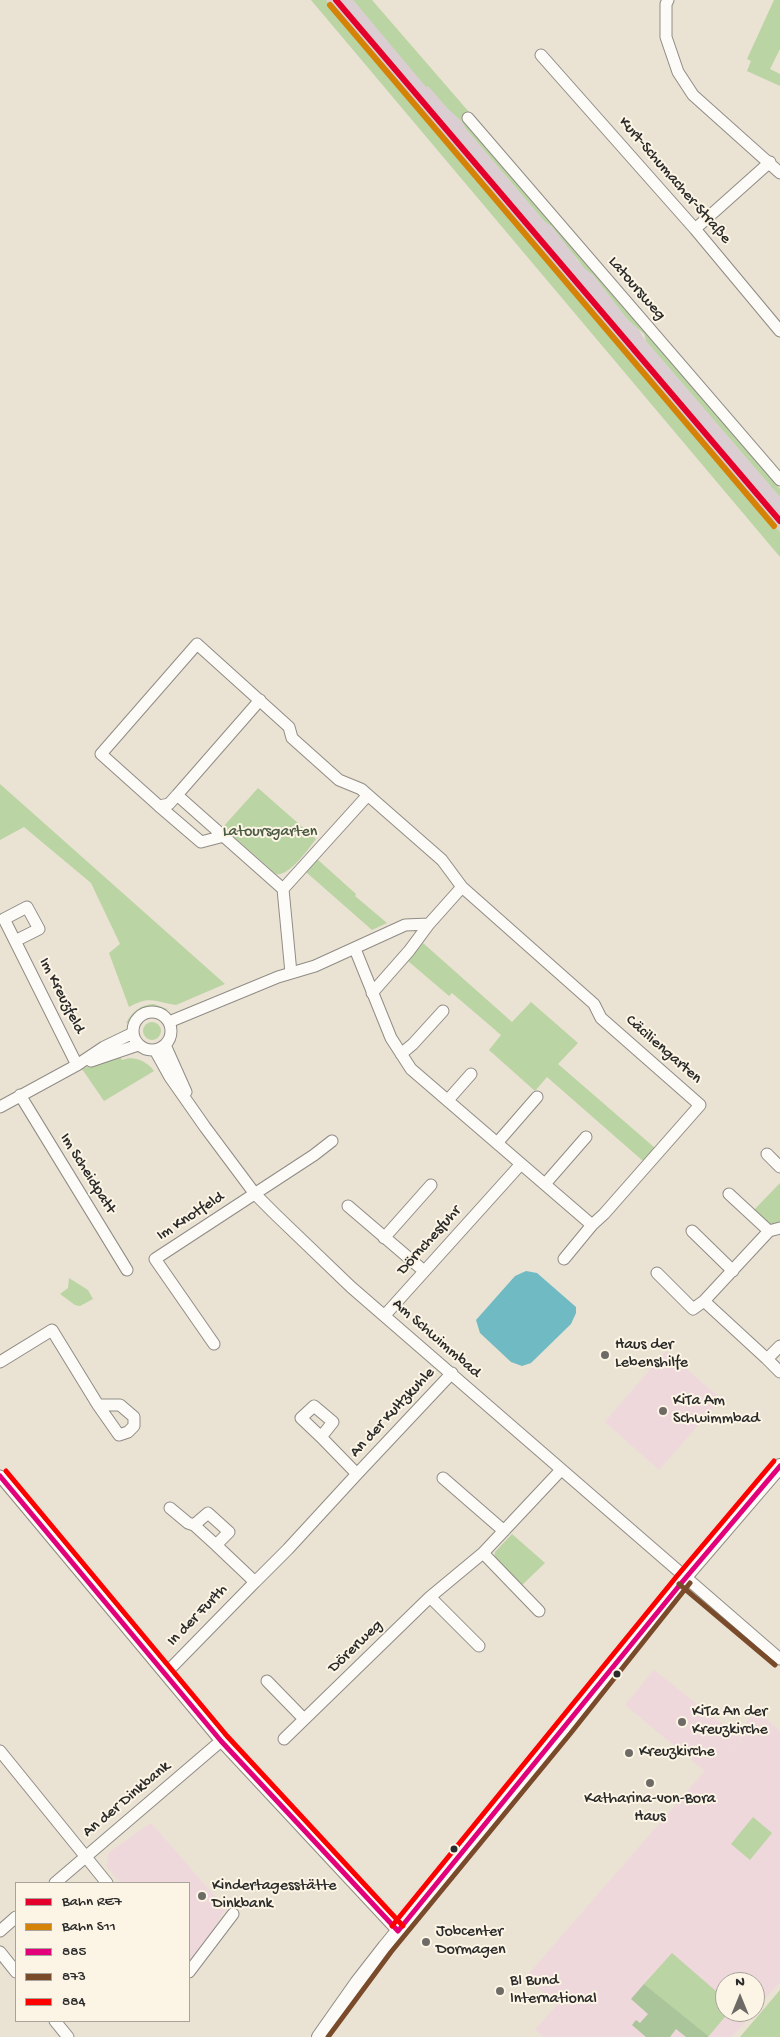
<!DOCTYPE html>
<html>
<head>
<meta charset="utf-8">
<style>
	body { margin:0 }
	#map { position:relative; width:780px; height:2037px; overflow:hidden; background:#eae2d3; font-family:"Gochi Hand",sans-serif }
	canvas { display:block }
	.legend { position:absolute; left:15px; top:1882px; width:175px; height:140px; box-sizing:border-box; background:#fcf5e5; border:1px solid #a8a49b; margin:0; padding:6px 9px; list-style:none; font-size:15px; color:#2b2b2b }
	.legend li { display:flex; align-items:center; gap:10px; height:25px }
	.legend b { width:25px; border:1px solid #a8a49b }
	.north { position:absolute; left:715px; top:1972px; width:50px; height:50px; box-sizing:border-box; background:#fcf5e5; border:1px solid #a8a49b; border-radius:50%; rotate:0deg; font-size:14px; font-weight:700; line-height:20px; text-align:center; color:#2b2b2b }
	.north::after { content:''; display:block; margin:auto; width:18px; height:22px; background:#6e6b66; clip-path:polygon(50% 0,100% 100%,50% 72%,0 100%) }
</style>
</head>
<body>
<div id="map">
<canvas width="780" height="2037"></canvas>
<ul class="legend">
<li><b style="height:6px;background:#e4002b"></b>Bahn RE7</li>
<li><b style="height:6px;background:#d58306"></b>Bahn S11</li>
<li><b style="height:6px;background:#e3007b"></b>885</li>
<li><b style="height:6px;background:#7a4b2a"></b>873</li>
<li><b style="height:6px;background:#f00"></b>884</li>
</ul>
<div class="north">N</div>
</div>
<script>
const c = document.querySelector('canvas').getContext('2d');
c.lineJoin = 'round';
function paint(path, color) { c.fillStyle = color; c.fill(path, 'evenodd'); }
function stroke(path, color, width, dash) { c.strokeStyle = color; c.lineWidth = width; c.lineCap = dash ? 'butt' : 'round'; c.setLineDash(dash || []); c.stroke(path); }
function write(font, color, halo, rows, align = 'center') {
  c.font = font + ' "Gochi Hand",sans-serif'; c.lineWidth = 4; c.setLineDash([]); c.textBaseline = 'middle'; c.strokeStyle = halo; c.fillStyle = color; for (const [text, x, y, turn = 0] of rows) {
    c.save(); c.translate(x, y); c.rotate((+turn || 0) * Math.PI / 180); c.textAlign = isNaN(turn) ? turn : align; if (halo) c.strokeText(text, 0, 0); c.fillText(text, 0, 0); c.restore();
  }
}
paint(new Path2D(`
	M666 1351 721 1399 659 1470 605 1422Z
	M654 1670 741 1739 719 1766 742 1739 737 1734 756 1710 780 1731V1982L755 2010V1982H725V2012H754L732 2037H544L535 2030 557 2005 526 1977 705 1771 625 1705Z
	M151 1823 226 1909 197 1954 190 1960 189 1959V1883H121L107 1867 108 1853Z`), '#eed8dc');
paint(new Path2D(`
	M326 0H353L426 86 428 85 447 108 462 122 466 129 544 221 552 227 573 252 577 260 593 275 628 320 637 327 646 341 780 497V532Z`), '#dbced2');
paint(new Path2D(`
	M311 0H326L773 524 780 532V557Z
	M353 0H372L469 112 463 118 780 489V497L646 341 644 334 628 320 593 275 585 269 552 227 544 221 466 129 462 122 447 108 428 86 426 87Z
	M774 0H780V49L770 69 780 74V86L747 71 751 61 747 59Z
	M0 784 225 984 176 1005C155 1002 150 995 129 1007L109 953 120 944 91 883 24 827 0 840Z
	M258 788 316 839C308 849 289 877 276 874L223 827Z
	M317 859 356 894 355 896 387 923 372 930 306 872Z
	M423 943 512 1022 531 1002 578 1043 558 1064 655 1148 643 1161 547 1077 535 1091 489 1050 501 1035 452 993 449 996 408 961Z
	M154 1004 167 1009 166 1011C150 1004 136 1008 129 1024L126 1023C133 1011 140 1005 154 1004Z
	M143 1031a9 9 0 1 1 18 0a9 9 0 1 1-18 0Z
	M119 1055 122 1060C133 1055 147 1061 154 1071L104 1101 82 1069Z
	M780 1183V1223L769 1227 753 1211Z
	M69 1278 88 1290 93 1299 80 1306 75 1305 60 1294 68 1288Z
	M512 1534 545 1563 520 1587 494 1560 495 1552Z
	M753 1817 772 1833 750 1860 731 1844Z
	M672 1953 725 1999V2012H729L708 2037 644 1984Z
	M780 1990V2037H740Z`), '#bad4a3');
paint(new Path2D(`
	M644 1984 708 2036V2037H686L676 2029 670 2037H646L632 2025 636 2020 640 2023 648 2014 631 1999Z`), '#aac59a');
paint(new Path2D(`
	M526 1271 537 1273 576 1307V1313L571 1324 531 1363 522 1366 511 1362 480 1333 476 1320 515 1276Z`), '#70bac3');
const minor = new Path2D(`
	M668 0 666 4V37L678 72 693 95 780 173
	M541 55 695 229 780 331
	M468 118 780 480
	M695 229 770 162
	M177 795 260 700
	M159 806 201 842 224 836
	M283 889 368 795
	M15 941 39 929 27 907 4 919 77 1065
	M291 973 283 889 177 795 169 804 159 806 101 754 197 644 289 727 292 738 339 780 361 789 442 860 462 887 594 1004 601 1018 700 1105 604 1214 592 1225 411 1069 391 1038 355 949
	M372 993 409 951 429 924
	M133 1031a19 19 0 1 1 38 0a19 19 0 1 1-38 0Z
	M169 1022 278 977 315 966 405 925 429 924 462 887
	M165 1045 186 1092
	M155 1050 170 1077 205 1127 255 1194 275 1214 351 1287 780 1659
	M401 1054 413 1044 443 1011
	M91 1061 138 1045
	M20 1095 127 1270
	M448 1100 471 1074
	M0 1107 77 1065 104 1047 133 1033
	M497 1143 537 1097
	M767 1154 780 1167
	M545 1184 586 1137
	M729 1194 769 1231
	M348 1206 424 1271
	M780 1228 769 1231 704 1301 767 1359 780 1346
	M692 1231 733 1271
	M384 1238 431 1185
	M564 1259 592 1225
	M657 1273 693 1309 704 1301
	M385 1315 521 1164
	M214 1344 155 1259 314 1155 332 1141
	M767 1359 780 1372
	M0 1362 52 1330 98 1405 119 1435 128 1432 134 1426V1417L120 1405H98
	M321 1437 301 1418 314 1406 333 1422 321 1437 357 1474 452 1373
	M0 1476 221 1741 398 1931
	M443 1478 504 1531
	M170 1508 188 1523 194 1525 216 1545 229 1532 208 1513 194 1525
	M483 1553 539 1611
	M255 1582 288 1549 357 1474
	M430 1597 479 1646
	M166 1673 255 1582 216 1545
	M267 1681 304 1719
	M284 1739 430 1597 483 1553 561 1470
	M0 1751 107 1883
	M55 1883 221 1741
	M0 1931 16 1917
	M0 1952 16 1972
	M189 1972 233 1914
	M55 2021 68 2037`);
const tertiary = new Path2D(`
	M319 2037 357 1983 385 1947 564 1729 684 1578 780 1466`);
stroke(minor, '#908c85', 13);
stroke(tertiary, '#908c85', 16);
stroke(minor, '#fcfbf8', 11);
stroke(tertiary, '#fcfbf8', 14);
stroke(new Path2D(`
	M0 1476 221 1741 398 1931
	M398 1931 683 1581 780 1466`), '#e3007b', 5);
stroke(new Path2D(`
	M679 1584 775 1665
	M328 2037 391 1952 570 1734 690 1583`), '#7a4b2a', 5);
stroke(new Path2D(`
	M6 1471 227 1736 403 1926
	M392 1926 677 1576 774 1461`), '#f00', 5);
stroke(new Path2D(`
	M336 0 780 521`), '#e4002b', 6);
stroke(new Path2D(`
	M330 5 774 526`), '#d58306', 6);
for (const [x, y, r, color] of [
	[605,1355,5,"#6e6b66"],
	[663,1411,5,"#6e6b66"],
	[617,1674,4.5,"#2b2b2b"],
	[682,1722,5,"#6e6b66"],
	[629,1753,5,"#6e6b66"],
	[650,1783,5,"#6e6b66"],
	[454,1849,4.5,"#2b2b2b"],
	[202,1896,5,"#6e6b66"],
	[426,1942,5,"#6e6b66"],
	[500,1991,5,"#6e6b66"]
]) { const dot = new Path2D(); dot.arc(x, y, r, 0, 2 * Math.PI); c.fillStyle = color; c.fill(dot); stroke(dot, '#fcf5e5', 2); }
write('16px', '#2b2b2b', '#fcf5e5', [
	["Kurt-Schumacher-Straße",674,181,49],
	["Latoursweg",636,289,49],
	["Im Kreuzfeld",61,996,63],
	["Cäciliengarten",663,1050,41],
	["Im Scheidpatt",87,1174,58],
	["Im Knotfeld",191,1217,-33],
	["Dörnchesfuhr",430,1241,-48],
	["Am Schwimmbad",436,1339,41],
	["An der Kultzkuhle",393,1413,-47],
	["In der Furth",198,1616,-46],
	["Dörerweg",356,1647,-44],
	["An der Dinkbank",127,1800,-40]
]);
write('16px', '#4a5a43', '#fcf5e5', [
	["Latoursgarten",270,833]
]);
write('16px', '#2b2b2b', '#fcf5e5', [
	["Haus der",615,1346],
	["Lebenshilfe",615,1364],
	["KiTa Am",673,1402],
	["Schwimmbad",673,1420],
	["KiTa An der",692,1713],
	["Kreuzkirche",692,1731],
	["Kreuzkirche",639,1753],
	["Katharina-von-Bora",650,1800,"center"],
	["Haus",650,1818,"center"],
	["Kindertagesstätte",212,1887],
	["Dinkbank",212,1905],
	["Jobcenter",436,1933],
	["Dormagen",436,1951],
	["BI Bund",510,1982],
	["International",510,2000]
], 'left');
</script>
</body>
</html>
